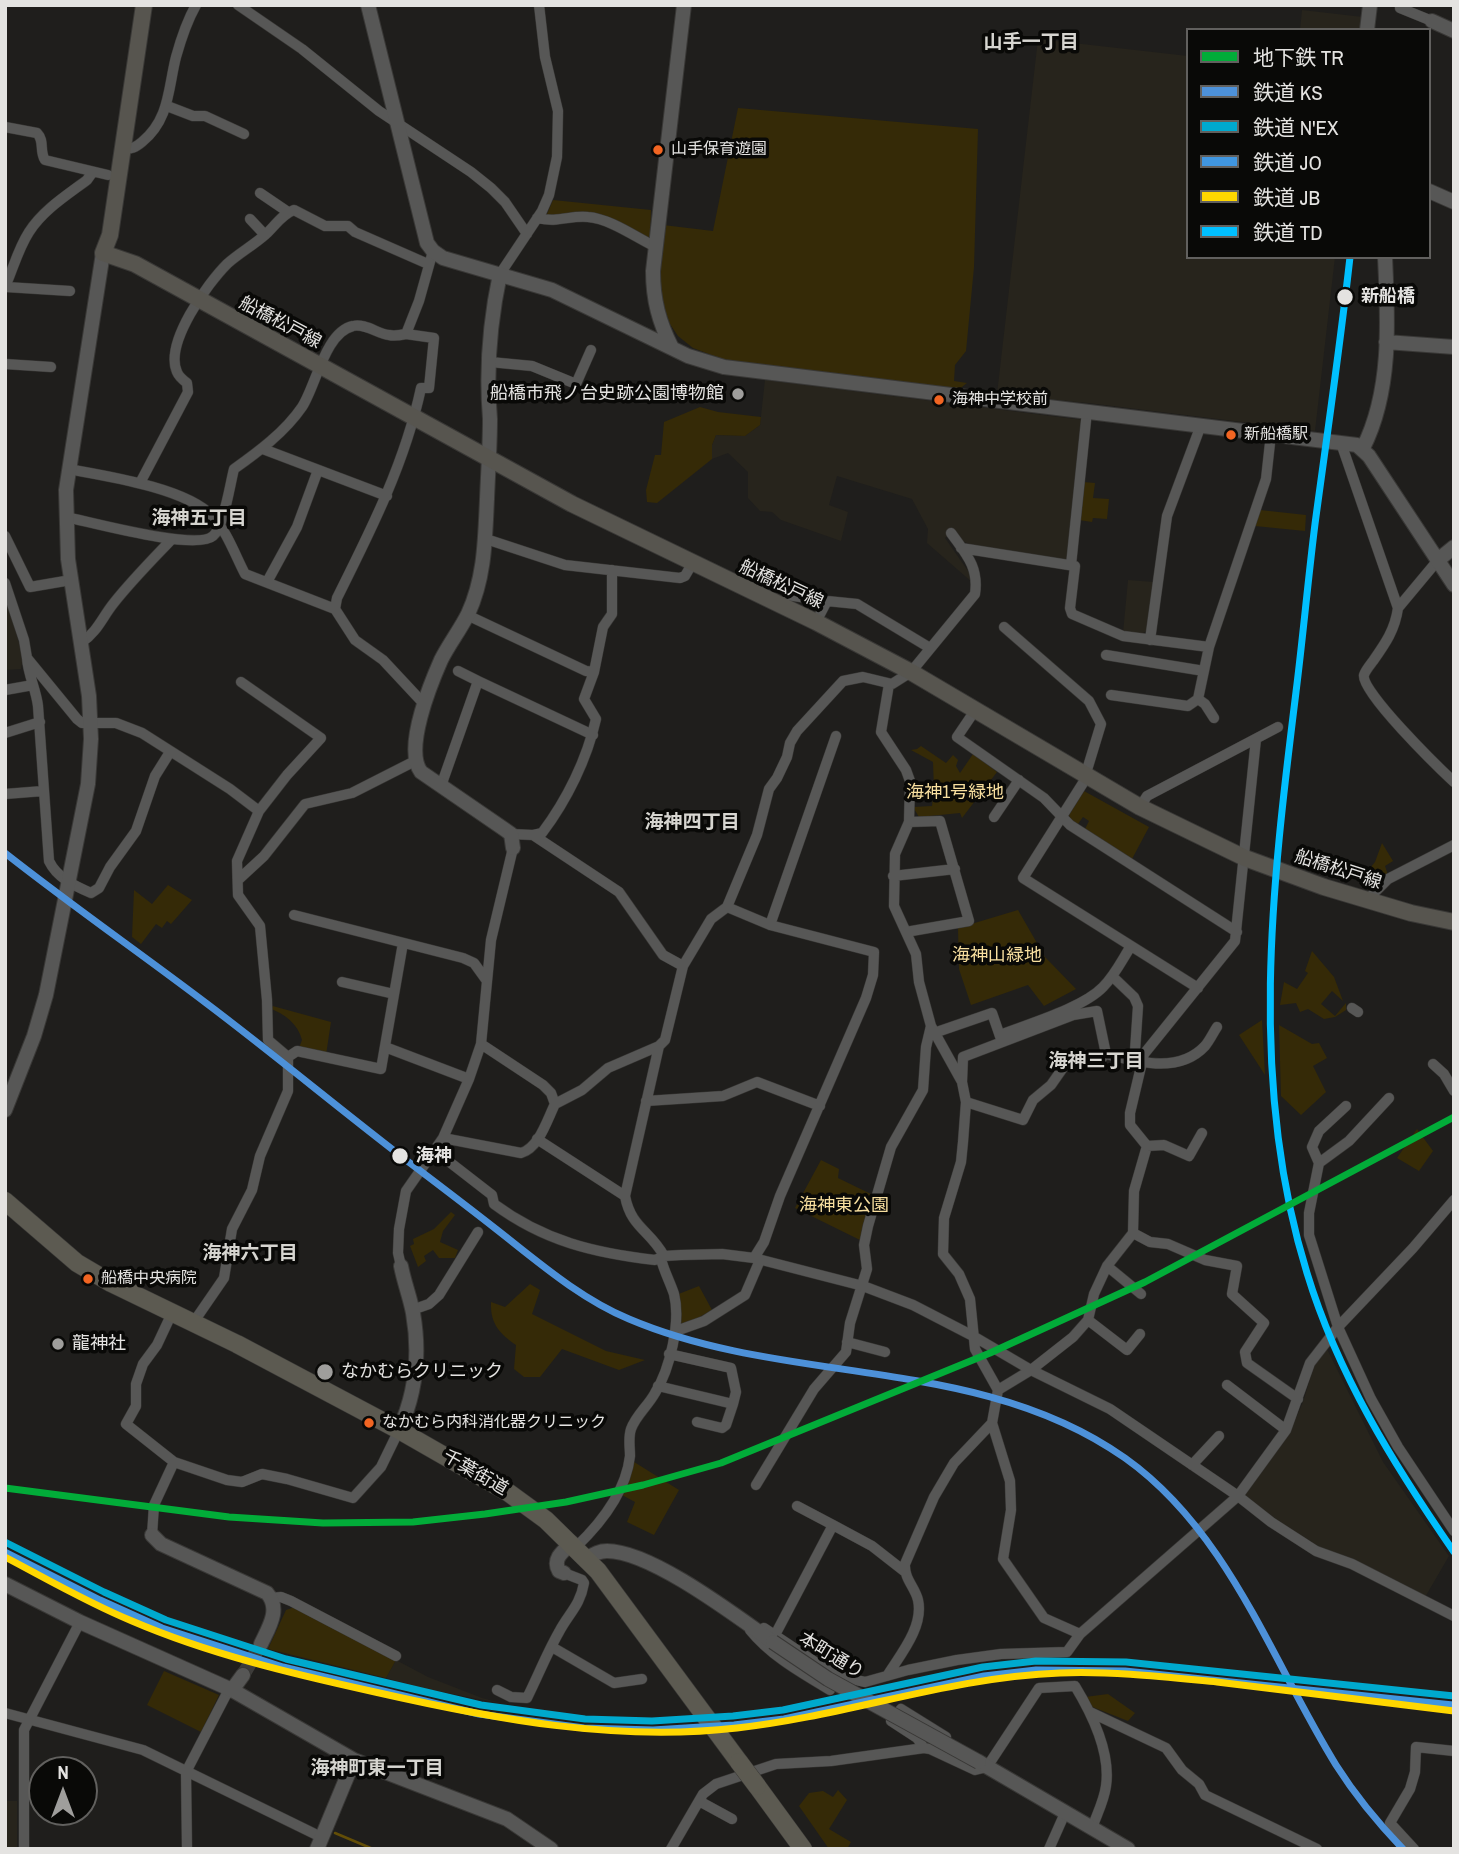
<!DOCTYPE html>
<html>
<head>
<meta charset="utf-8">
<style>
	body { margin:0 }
	#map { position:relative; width:1459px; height:1854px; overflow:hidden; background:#1f1e1c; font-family:"Archivo Narrow","Noto Sans JP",sans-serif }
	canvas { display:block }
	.frame { position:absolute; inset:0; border:7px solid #e4e3e1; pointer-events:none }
	.legend { position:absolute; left:1186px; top:28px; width:245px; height:231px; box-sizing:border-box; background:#090907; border:2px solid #61605e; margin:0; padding:9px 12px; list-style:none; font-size:21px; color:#e4e3e1 }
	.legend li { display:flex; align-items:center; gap:14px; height:35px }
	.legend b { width:35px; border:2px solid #61605e }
	.north { position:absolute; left:28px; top:1756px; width:70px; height:70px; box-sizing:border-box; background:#090907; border:2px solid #61605e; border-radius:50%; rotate:0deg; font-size:19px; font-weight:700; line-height:28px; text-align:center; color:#e4e3e1 }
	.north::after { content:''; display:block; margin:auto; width:24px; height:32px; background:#9f9e9c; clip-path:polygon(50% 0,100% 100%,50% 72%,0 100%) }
</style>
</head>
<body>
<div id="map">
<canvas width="1459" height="1854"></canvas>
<div class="frame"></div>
<ul class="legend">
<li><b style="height:9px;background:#02ac39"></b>地下鉄 TR</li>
<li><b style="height:9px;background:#4d91d9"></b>鉄道 KS</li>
<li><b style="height:9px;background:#00a9ce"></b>鉄道 N'EX</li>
<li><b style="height:9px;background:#4096e0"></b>鉄道 JO</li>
<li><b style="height:9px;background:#ffd700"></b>鉄道 JB</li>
<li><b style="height:9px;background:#00bfff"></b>鉄道 TD</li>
</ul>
<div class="north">N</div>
</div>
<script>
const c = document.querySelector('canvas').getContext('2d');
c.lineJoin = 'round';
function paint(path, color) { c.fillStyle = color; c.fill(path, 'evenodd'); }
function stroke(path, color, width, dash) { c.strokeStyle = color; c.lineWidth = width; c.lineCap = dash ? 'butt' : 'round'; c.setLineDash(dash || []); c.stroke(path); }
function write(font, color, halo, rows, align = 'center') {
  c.font = font + ' "Archivo Narrow","Noto Sans JP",sans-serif'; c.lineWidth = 7; c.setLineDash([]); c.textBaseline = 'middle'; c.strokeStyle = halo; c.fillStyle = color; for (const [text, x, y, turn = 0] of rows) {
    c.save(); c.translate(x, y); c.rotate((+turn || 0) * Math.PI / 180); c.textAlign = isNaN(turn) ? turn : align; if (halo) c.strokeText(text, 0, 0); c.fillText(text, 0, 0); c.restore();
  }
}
paint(new Path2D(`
	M1302 10 1363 17 1362 30H1300Z
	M1038 39 1188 56V257H1335L1315 431 1088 403 997 394Z
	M765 380 1083 420 1069 558 1063 562 972 545 959 540 952 532 945 538 973 578V583L927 543 928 529 912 499 837 476 829 505 848 512 841 541 781 520 772 512 760 511 748 498V472L728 453 712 459V445L716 435 745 436 760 425Z
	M1128 580 1154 582 1148 630 1140 635 1123 633Z
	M5 597 23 656 21 669 5 670Z
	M1326 1347 1383 1462 1449 1556 1424 1599 1301 1539 1246 1499 1245 1494 1289 1434 1303 1402 1316 1360Z
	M396 1660 428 1677 482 1698 505 1704 426 1689 386 1678Z
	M5 1801H17V1849H5Z`), '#27241c');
paint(new Path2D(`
	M738 108 978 129 974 267 966 351 955 365 954 381 967 383 958 390 725 360 693 348 678 336 670 324 657 287 663 225 713 231Z
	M553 200 651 210 650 239 603 218H551L547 214Z
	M700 407 718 412 761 417 760 425 745 436 716 435 712 445V459L657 503 647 502 646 490 655 455H661L664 422Z
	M1083 482 1095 483 1093 498 1109 499 1107 519 1093 518 1092 522 1079 520Z
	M1260 510 1306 515 1305 531 1255 526Z
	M921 746 946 763 953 755 958 760 956 766 960 773 973 754 997 772 962 818 960 813 919 817 913 807 932 806 934 790 933 762 911 750 917 749Z
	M1084 791 1149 827 1132 859 1085 829 1089 821 1083 817 1078 824 1071 820 1069 815Z
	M1382 843 1393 861 1385 866 1388 875 1372 887 1365 874 1375 862Z
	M168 885 192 900 171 924 167 921 162 928 156 924 141 944 132 937 134 890 152 904Z
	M1018 910 1045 957 1076 989 1044 1006 1028 985 971 1005 959 969 958 928Z
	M1312 951 1334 977 1343 1001 1332 991 1321 1004 1335 1016 1346 1003V1010L1335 1017 1324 1019 1308 1009 1300 1012 1296 1003 1280 1005 1284 982 1297 989 1308 973 1305 971Z
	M269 1005 331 1022 326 1055 299 1048 302 1040C298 1024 285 1014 269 1008Z
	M1262 1020 1265 1075 1239 1035Z
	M1279 1025 1312 1044 1319 1043 1327 1058 1313 1066 1326 1092 1301 1115 1281 1096Z
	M1417 1129 1433 1151 1419 1171 1397 1158Z
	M821 1160 839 1169 838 1178 875 1196 863 1224 860 1240 795 1208Z
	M451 1212 455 1215 443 1231 440 1242 458 1250 455 1258H439L433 1250 424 1256 426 1261 418 1267 410 1246 414 1244 413 1239 434 1229Z
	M530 1284 540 1290 532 1314 606 1351 645 1360 619 1370 562 1349 540 1377H524L514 1369 516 1345C500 1334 490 1324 491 1302L505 1307Z
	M699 1286 712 1310 680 1328 676 1295Z
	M631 1460 679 1490 654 1535 627 1522 635 1502 620 1494Z
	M295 1607 396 1660 386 1678 268 1649 286 1610Z
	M164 1671 219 1695 201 1732 147 1705Z
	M1108 1694 1135 1713 1128 1721 1090 1706 1085 1697Z
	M838 1790 847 1800 829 1829 851 1842 847 1849H829L799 1806 809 1793 823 1791 833 1797Z`), '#352a07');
stroke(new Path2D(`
	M335 1833 373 1849`), '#634e07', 2.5);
stroke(new Path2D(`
	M243 1675 261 1644`), '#3d3c3a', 14, [14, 7]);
const street = new Path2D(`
	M238 5 302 49 379 111 471 172 491 188 505 202 527 234
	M1400 5V8L1432 21
	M167 106 193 116H205L244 134
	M5 127 37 133C45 141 39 151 45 160L108 175
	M123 148C131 150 136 147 142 142 170 119 168 88 176 57 181 39 187 21 196 5
	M260 193 288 212
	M537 218C559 223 570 215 588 217 611 219 635 237 656 247
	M250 219 265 235
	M500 274 542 211 549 195 557 157 558 111 545 57 539 5
	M5 287C13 269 18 249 29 232 43 210 67 195 87 180L92 173
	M6 287 70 291
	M490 362 532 366 576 384 591 350
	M5 364 51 367
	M1341 443 1398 608C1395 630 1385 644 1373 661 1370 665 1365 671 1364 675 1360 691 1439 768 1454 782
	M263 449 387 496
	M68 469C106 476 186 488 212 516 227 531 235 555 245 574L335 609 355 640 383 660 425 705
	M140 483 188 392 187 383C183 380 179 377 177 372 164 343 208 283 227 264 239 253 254 245 266 234 275 226 282 214 294 210L325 226H348L355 232 428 264
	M66 517C91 522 196 551 213 536 224 527 230 484 234 469 258 452 285 432 302 407 316 386 325 332 353 326 365 323 378 334 389 335 394 336 401 335 406 334L419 301 433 251
	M5 536 30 587 71 580
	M486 539 565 565 680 578 685 576 692 564
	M961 548 1075 566 1070 608 1072 614 1123 636 1209 647 1266 479 1271 434
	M1071 565 1087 411
	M267 582 297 527 318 470
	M5 583 24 640 27 658 77 719 82 723H116L142 733 230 789 259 811
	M787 595 827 601
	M1398 608 1438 560
	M335 609 337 598C371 530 405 463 421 388H429L434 338 406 334
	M467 615 586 671 594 672
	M816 622 827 601 857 604 930 648
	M1004 627 1089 701 1101 724 1083 783 1023 878 1198 988
	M1150 640 1167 516 1201 425
	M82 642C97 632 102 618 113 604 131 581 152 560 172 539
	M1106 655 1204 671
	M27 658C28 675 36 689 38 706L49 861C57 878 75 886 91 893L99 888 110 867 136 831 155 776 170 752
	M458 671 478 681
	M889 684 881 732 906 770 910 781 909 822 895 854 894 906 916 954 919 982 931 1026 961 1080
	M5 690 33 685
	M1111 695 1188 706 1198 699 1209 647
	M1198 699 1205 704 1214 718
	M976 709 957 737 1044 798 1070 825 1237 932
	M5 733 40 722
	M441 786 478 681 593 735
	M5 794 43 791
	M1140 807 1147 796 1278 727
	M994 817 1019 780
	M511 834 533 835 542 833C567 800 587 759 596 719L584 699 594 672 603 627 612 614V570
	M533 835 619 892 663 955 683 966
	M893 876 955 869
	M238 880 264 856 305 804 352 793 415 761
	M1367 900 1388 879 1454 845
	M727 907 770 925 874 952 873 975 866 998 780 1196 764 1242 754 1258
	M294 915 463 958 474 963 487 981
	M770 925 836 736
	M906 932 969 921 940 821 909 822
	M1112 976 1134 997 1138 1006 1135 1051 1143 1063
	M342 982 394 994
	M1352 1008 1358 1012
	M934 1033 992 1013 1002 1042
	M1000 1035C1028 1024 1083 1008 1103 987 1115 975 1122 960 1131 946
	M385 1047 469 1079
	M288 1057 297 1051 381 1069 403 943
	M1433 1064 1444 1074 1454 1091
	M646 1101 723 1096 757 1082 820 1106
	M966 1102 1023 1120 1033 1100 1051 1085 1065 1065 1098 1061 1106 1054C1138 1062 1179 1074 1205 1046 1210 1040 1213 1033 1217 1027
	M555 1104 582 1090 608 1068 659 1046
	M1346 1106 1319 1131 1312 1147 1319 1163 1309 1213V1235L1338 1327 1371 1399 1398 1447 1454 1531
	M443 1138 521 1153C539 1148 547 1120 555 1104L551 1093 543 1085 481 1044
	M537 1139 625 1196
	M1147 1146 1164 1145 1189 1156 1202 1133
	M434 1150 492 1195 494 1204C544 1241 594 1253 655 1260L664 1256 681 1255 722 1254 754 1258 863 1286 913 1305 973 1336 1031 1370 1110 1409 1238 1496 1271 1522 1316 1551 1352 1564 1454 1616
	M1319 1163 1349 1141 1389 1098
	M1133 1233 1150 1242 1168 1244 1205 1260 1237 1266 1232 1294 1264 1323 1245 1352 1247 1363 1298 1399
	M664 1256C650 1230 631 1228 625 1196L659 1046 665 1040 683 966 711 919 727 907 757 835 769 789 777 778 787 757 790 743 797 731 843 681 863 677 892 684 911 672 975 594C979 567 966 554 951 533
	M401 1266 398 1253 399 1229 406 1191 443 1138 469 1079 481 1044 491 940 513 848
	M1107 1266 1141 1294
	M412 1310 429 1304 439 1295 478 1232
	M1088 1320 1127 1350 1140 1334
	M193 1323 224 1278 232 1229 252 1190 260 1156 288 1091V1057L268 1040 267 1000 260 926 238 895 237 861 259 811 287 775 321 738 241 682
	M676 1331 704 1321 745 1295 760 1260
	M847 1342 885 1352
	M1227 1385 1286 1430
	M658 1386 733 1404 736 1392 731 1368 669 1354
	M998 1390 1031 1370 1073 1337 1088 1320 1094 1294 1107 1266 1133 1233 1134 1191 1147 1146 1130 1125V1113L1144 1054 1235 941 1256 739
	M697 1422 722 1428 726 1425 733 1404
	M992 1423 1010 1481 1011 1510 1003 1559 1044 1618 1080 1634
	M174 1462 227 1480 242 1482 262 1474 287 1479 353 1498 381 1467 399 1430
	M1192 1465 1219 1436
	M756 1485 814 1389 846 1352 850 1323 867 1269 864 1245 868 1226 891 1147 923 1090 926 1047 931 1026
	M797 1506 833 1525
	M152 1535 154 1505 174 1462 126 1424 136 1406V1384L143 1364 157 1345 172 1313
	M576 1547C600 1524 626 1491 630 1456 630 1447 628 1438 631 1429 636 1415 648 1406 655 1393 670 1369 681 1322 674 1294 670 1282 664 1271 661 1259
	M271 1598 281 1597 291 1601 396 1656
	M764 1628 818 1664 843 1677 865 1682 908 1670 957 1660 1001 1654 1067 1652 1080 1634 1238 1496 1286 1430 1310 1363 1338 1327 1413 1248 1454 1200
	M750 1630C771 1656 802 1673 830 1690
	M775 1635 833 1525 872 1546 904 1571
	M552 1647 614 1683 642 1679
	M887 1676C900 1655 924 1627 918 1600 915 1587 904 1579 905 1564L934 1497 954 1463 992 1423 998 1390 975 1349 970 1299 959 1274 943 1254 944 1218 961 1162 963 1142 966 1102 962 1082 963 1057 1073 1015 1097 1011 1106 1054
	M497 1690 511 1697 527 1698C538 1676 547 1653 559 1632 569 1613 580 1606 584 1583L582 1580 564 1573
	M1090 1712 1166 1748 1182 1770 1199 1784 1205 1795 1317 1849
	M5 1713 143 1750 321 1837
	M924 1748 917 1738 891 1721 901 1709 946 1737
	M699 1801 732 1819
	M24 1849V1730L80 1622
	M187 1849 186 1772 226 1695 232 1690
	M671 1849 703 1794 716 1784 776 1764 831 1761 924 1748 930 1749 975 1770 987 1767 1039 1688 1075 1686C1092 1714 1111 1752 1106 1786 1104 1801 1097 1814 1092 1828
	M1049 1849 1065 1813
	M1414 1849 1390 1823 1410 1789 1415 1772 1416 1747 1454 1751`);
const secondary = new Path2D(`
	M368 5 427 243 433 251 443 258 552 290 688 356 724 367 1357 445 1369 456 1454 585
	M1432 21 1454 31
	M1367 30 1370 5
	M1429 191 1454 202
	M500 274C490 321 486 372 490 419 490 446 488 473 487 499 485 539 485 577 468 614 460 630 449 644 441 660 430 685 404 749 421 772L504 829 511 834 513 848
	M1386 342 1454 347
	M672 348C659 322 653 300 653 271L684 5
	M1363 448C1392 391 1388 320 1385 257
	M1438 560 1454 547
	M5 1110 34 1036 46 995 88 784 91 739 89 696 68 559 66 490 103 253
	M399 1430C416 1393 420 1353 413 1313 410 1297 404 1282 401 1266
	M152 1535 161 1544 267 1593C281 1609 269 1627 261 1644
	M587 1559C593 1554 599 1551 607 1551 651 1551 736 1616 773 1642
	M564 1573 559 1571C552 1559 563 1551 572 1543
	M5 1584 80 1622 232 1690 354 1760 507 1819 551 1849
	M232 1690 243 1675
	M979 1762 1128 1849
	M317 1849 354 1760`);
const primary = new Path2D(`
	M103 253 135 264 572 504 816 622 911 672 1140 807 1245 858 1324 887 1411 913 1454 922
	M103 253 110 235 144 5`);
const highway = new Path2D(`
	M5 1201 77 1263 111 1283 237 1344 399 1430 509 1493 546 1520 598 1571 739 1762
	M757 1786 803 1849`);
stroke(street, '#393836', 11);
stroke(secondary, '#393836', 16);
stroke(primary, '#393836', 18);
stroke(highway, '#393836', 19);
stroke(street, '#575756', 10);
stroke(secondary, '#575756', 14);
stroke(primary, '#57554f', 16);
stroke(highway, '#5c5a51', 18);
const secondaryBridge = new Path2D(`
	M773 1642 828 1679 979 1762`);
const highwayBridge = new Path2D(`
	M739 1762 757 1786`);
stroke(secondaryBridge, '#393836', 16, []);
stroke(highwayBridge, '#393836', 19, []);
stroke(secondaryBridge, '#575756', 14);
stroke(highwayBridge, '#5c5a51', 18);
stroke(new Path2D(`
	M5 853C71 905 140 953 206 1003 275 1055 342 1111 410 1163 439 1185 468 1207 496 1229 537 1261 579 1298 629 1319 789 1387 978 1354 1125 1458 1229 1532 1271 1660 1336 1765 1355 1795 1378 1823 1403 1849`), '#4d91d9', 7);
stroke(new Path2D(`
	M5 1542 104 1592 166 1620 286 1659 481 1705 585 1719 652 1721 733 1716 783 1710 983 1667 1036 1661 1126 1662 1454 1696`), '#00a9ce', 7);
stroke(new Path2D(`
	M5 1552 100 1600 162 1628 283 1667 479 1714 584 1728 653 1730 734 1725 784 1719 984 1676 1036 1670 1125 1671 1453 1705`), '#4096e0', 7);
stroke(new Path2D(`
	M5 1557C47 1579 88 1603 132 1621 209 1654 293 1674 375 1692 494 1719 615 1742 737 1728 846 1716 950 1677 1060 1673 1113 1671 1165 1677 1217 1682 1296 1691 1375 1702 1454 1711`), '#ffd700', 7);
stroke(new Path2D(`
	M1350 257C1340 347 1327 435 1315 524 1308 580 1303 636 1296 692 1272 885 1248 1083 1307 1273 1338 1375 1394 1465 1454 1552`), '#00bfff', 7);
stroke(new Path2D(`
	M5 1488 229 1517 323 1523 413 1522 485 1514 566 1502 643 1485 721 1463 990 1353 1145 1282 1454 1117`), '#02ac39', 7);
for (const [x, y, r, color] of [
	[658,150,6,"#f26522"],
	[1345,297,9,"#e4e3e1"],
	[738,394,7,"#9f9e9c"],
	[939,400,6,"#f26522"],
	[1231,435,6,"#f26522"],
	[400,1156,9,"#e4e3e1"],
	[88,1279,6,"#f26522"],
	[58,1344,7,"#9f9e9c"],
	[325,1372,9,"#9f9e9c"],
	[369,1423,6,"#f26522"]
]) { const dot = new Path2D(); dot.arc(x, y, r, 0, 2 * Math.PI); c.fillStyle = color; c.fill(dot); stroke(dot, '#090907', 2.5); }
write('16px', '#e4e3e1', '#090907', [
	["山手保育遊園",671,150],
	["海神中学校前",952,400],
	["新船橋駅",1244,435],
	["船橋中央病院",101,1279],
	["なかむら内科消化器クリニック",382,1423]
], 'left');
write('bold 18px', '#e4e3e1', '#090907', [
	["新船橋",1361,297],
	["海神",416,1156]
], 'left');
write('18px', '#e4e3e1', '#090907', [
	["船橋松戸線",280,323,28],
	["船橋松戸線",781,585,25],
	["船橋松戸線",1338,870,18],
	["千葉街道",475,1473,30],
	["本町通り",831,1656,31]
]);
write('18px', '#e4e3e1', '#090907', [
	["船橋市飛ノ台史跡公園博物館",724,394,"right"],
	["龍神社",72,1344],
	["なかむらクリニック",341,1372]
], 'left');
write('18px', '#f8df9f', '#090907', [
	["海神1号緑地",955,793],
	["海神山緑地",997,956],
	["海神東公園",844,1206]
]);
write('bold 19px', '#d6d5d0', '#090907', [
	["山手一丁目",1031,43],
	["海神五丁目",199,519],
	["海神四丁目",692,823],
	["海神三丁目",1096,1062],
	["海神六丁目",250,1254],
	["海神町東一丁目",377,1769]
]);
</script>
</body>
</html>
